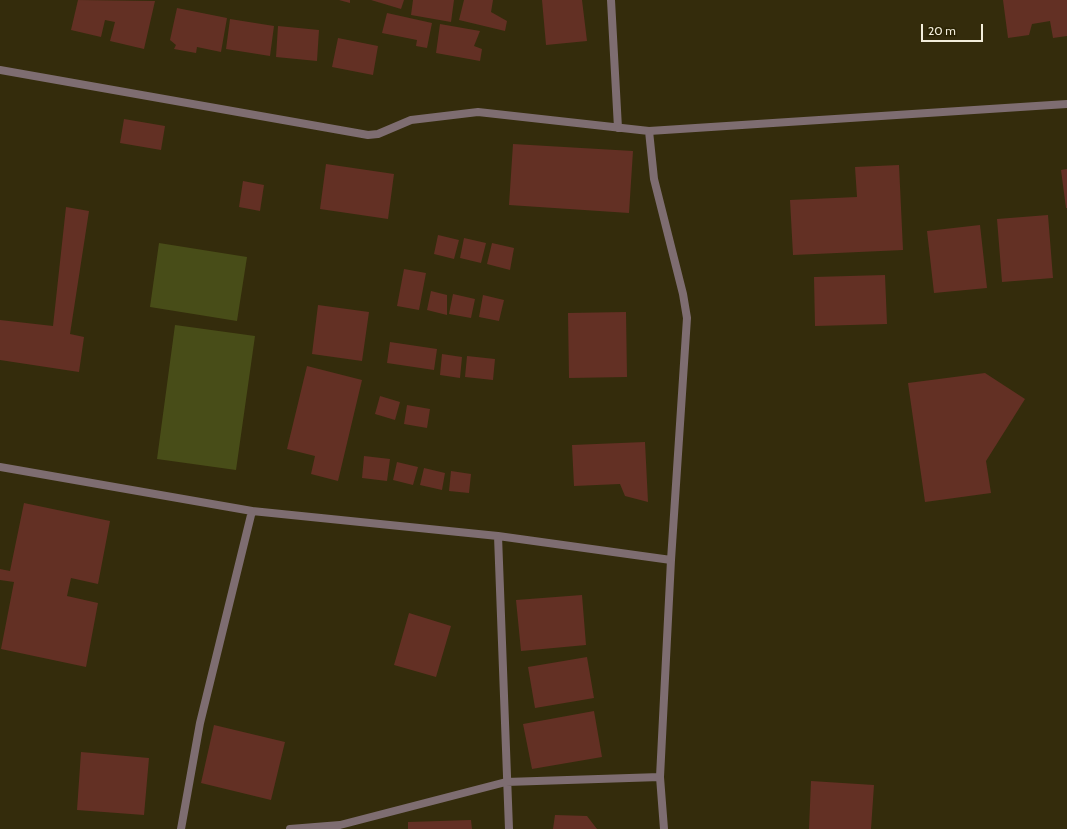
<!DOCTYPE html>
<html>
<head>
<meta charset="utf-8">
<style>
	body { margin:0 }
	#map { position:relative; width:1067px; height:829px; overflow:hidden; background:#342c0c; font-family:Cabin,sans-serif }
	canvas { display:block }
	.scale { position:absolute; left:921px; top:24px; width:62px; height:18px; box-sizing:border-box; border:2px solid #f2eddb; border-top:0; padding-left:5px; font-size:12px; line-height:14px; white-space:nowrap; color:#f2eddb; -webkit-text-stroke:3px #2a2303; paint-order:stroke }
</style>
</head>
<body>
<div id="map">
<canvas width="1067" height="829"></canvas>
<div class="scale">20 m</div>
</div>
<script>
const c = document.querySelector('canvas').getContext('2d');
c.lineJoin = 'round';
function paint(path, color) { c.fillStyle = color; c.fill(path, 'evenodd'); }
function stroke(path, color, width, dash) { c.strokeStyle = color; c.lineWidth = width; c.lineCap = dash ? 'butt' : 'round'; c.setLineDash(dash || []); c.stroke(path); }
paint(new Path2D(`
	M159 243 247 257 237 321 150 307Z
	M175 325 255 336 236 470 157 459Z`), '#484d18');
paint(new Path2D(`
	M78 0 155 1 144 49 110 41 115 22 105 20 101 37 71 30Z
	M339 0H350V3Z
	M371 0H404L401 9Z
	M413 0H454L451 22 411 15Z
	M464 0H493L491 12 507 21 505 31 459 20Z
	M542 0H582L587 41 546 45Z
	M1003 0H1067V36L1053 38 1050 21 1032 24 1029 35 1008 38Z
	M177 8 227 18 221 52 197 47 196 53 174 49 176 45 170 40Z
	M387 13 432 23 427 48 416 46 417 40 382 33Z
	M230 19 274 26 270 56 226 49Z
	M440 24 480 31 474 46 482 49 480 61 436 53Z
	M278 26 319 30 317 61 276 57Z
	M338 38 378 46 373 75 332 67Z
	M124 119 165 126 161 150 120 143Z
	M513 144 633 151 629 213 509 205Z
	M326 164 394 174 388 219 320 209Z
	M899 165 903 250 793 255 790 200 857 197 855 167Z
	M1067 169V208H1066L1061 170Z
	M243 181 264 185 260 211 239 207Z
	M66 207 89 211 70 334 84 337 79 372 0 360V320L53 326Z
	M1048 215 1053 278 1002 282 997 219Z
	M980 225 987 288 934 293 927 231Z
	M438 235 459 240 454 259 434 254Z
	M464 238 486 243 481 263 460 258Z
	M492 243 514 248 510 270 487 264Z
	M404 269 426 273 419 310 397 306Z
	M885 275 887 324 815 326 814 277Z
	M431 291 447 295V315L427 310Z
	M453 294 475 299 471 318 449 314Z
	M483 295 504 300 499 321 479 317Z
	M318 305 369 312 362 361 312 354Z
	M626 312 627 377 569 378 568 313Z
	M390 342 437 349 434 370 387 363Z
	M442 354 462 357 460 378 440 375Z
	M467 356 495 359 493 380 465 377Z
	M307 366 362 380 338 481 311 474 315 456 287 449Z
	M985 373 1025 399 986 461 991 493 925 502 908 383Z
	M380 396 400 402 395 420 375 414Z
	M407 405 430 409 427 428 404 424Z
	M645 442 648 502 625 496 620 484 574 486 572 445Z
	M364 456 390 459 387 481 362 478Z
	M397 462 418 467 413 485 393 480Z
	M424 468 445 473 442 490 420 485Z
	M451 471 471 474 469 493 449 491Z
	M24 503 110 521 98 584 71 578 67 596 98 603 86 667 1 649 14 582 0 580V569L10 571Z
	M582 595 586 645 521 651 516 600Z
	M409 613 451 626 436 677 394 665Z
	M587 657 594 698 535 708 528 667Z
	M594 711 602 757 532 769 523 724Z
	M214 725 285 742 271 800 201 783Z
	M81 752 149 758 144 815 77 810Z
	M811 781 874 785 871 829H809Z
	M555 815 587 816 597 829H553Z
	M471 820 472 829H408V822Z`), '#633024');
stroke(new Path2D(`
	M611 0 618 128
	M0 70 368 135 378 134 411 120 478 112 649 131 1067 104
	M649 131 654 179 683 294 687 318 671 560 660 777 664 829
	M0 467 252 511 498 536 671 560
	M498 536 509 829
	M181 829 200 723 252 511
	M290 829 340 825 506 782 660 777`), '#7e6d71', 8);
</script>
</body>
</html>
